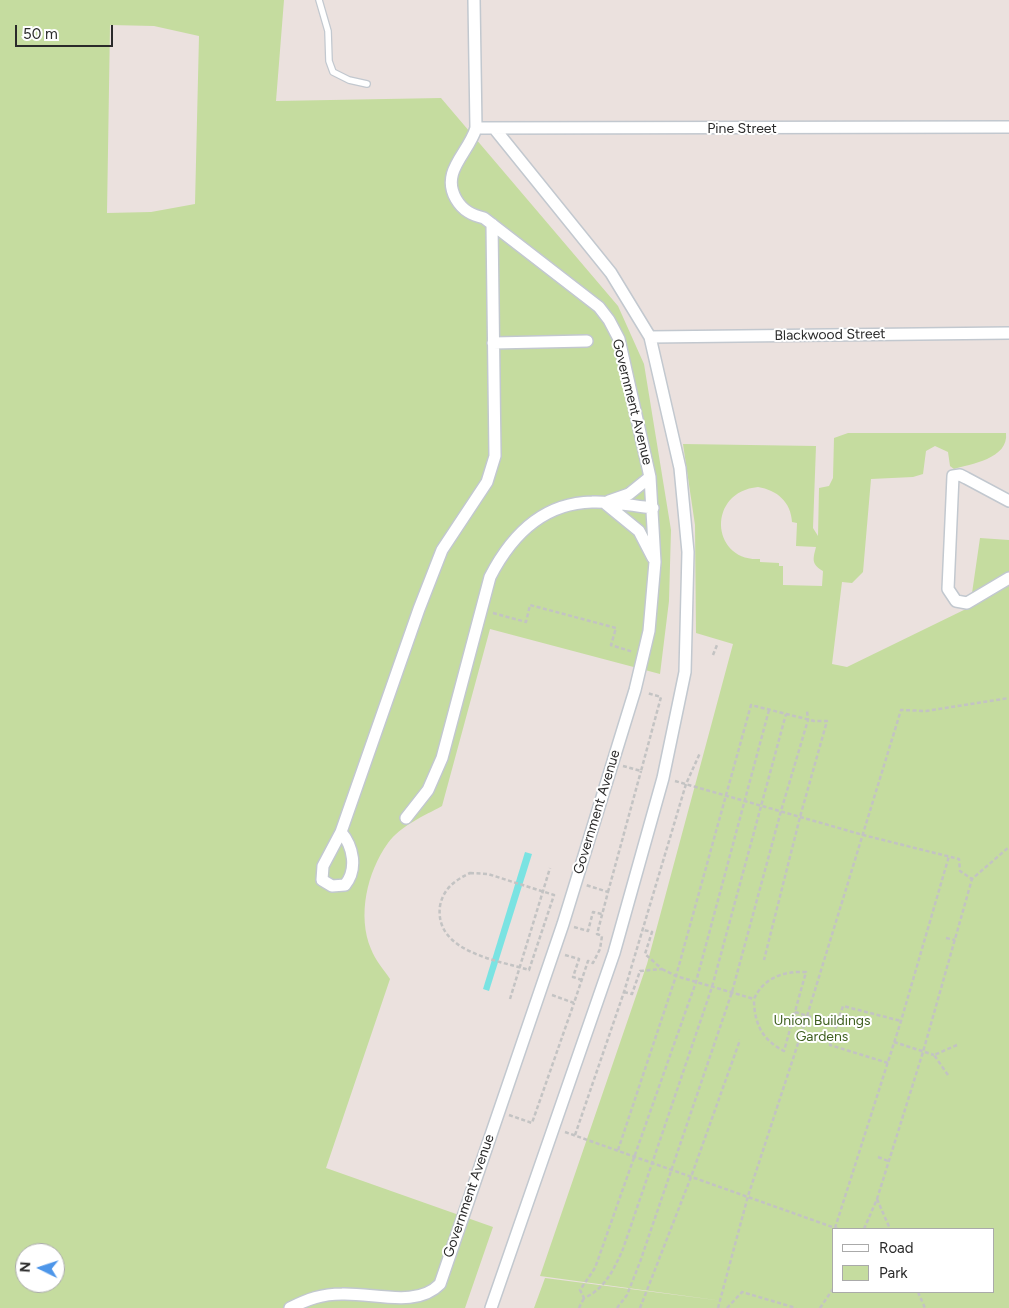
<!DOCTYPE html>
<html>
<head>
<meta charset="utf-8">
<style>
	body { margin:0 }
	#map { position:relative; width:1009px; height:1308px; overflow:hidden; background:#ebe1de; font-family:Figtree,sans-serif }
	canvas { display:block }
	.legend { position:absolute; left:832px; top:1228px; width:162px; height:65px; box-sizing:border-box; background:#fff; border:1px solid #aaa; margin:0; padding:6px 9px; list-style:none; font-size:15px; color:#2a2a2a }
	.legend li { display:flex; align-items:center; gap:10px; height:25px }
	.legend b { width:25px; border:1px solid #aaa }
	.north { position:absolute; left:15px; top:1243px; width:50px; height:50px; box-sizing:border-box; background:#fff; border:1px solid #aaa; border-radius:50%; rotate:274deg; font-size:14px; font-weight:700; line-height:20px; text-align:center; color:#2a2a2a }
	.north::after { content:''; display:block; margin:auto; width:18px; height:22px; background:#4d96e9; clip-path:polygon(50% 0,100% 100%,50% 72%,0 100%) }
	.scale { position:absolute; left:15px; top:25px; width:98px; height:22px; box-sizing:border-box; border:2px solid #2a2a2a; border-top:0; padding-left:6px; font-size:15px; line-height:18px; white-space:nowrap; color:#2a2a2a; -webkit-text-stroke:4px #fff; paint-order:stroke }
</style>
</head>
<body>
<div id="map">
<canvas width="1009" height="1308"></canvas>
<ul class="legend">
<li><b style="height:6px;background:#fff"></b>Road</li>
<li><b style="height:14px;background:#c5dc9f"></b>Park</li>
</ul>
<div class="north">N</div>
<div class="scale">50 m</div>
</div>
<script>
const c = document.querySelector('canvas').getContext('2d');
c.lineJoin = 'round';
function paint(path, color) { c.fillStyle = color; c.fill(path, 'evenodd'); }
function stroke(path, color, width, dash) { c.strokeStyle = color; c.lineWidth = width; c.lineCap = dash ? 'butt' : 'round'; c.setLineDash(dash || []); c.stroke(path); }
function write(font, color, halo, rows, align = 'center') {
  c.font = font + ' Figtree,sans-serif'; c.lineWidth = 4; c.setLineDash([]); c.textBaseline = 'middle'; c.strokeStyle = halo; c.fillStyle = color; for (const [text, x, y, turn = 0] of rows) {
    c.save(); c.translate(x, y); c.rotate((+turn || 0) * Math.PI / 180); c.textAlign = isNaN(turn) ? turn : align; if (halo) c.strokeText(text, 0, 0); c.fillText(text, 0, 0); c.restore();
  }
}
paint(new Path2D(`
	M0 0H284L276 101 441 98 618 306 644 364 671 530 669 601 660 674 490 629 442 806C424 816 400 826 388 843 367 872 357 916 371 949 375 960 384 970 390 979L326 1168 493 1227 465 1308H0ZM110 25 154 26 199 36 195 204 151 212 107 213ZM25 1253H55V1283H25Z
	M848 433H1006C1009 459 970 464 954 469L950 466 948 452 935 446 926 451 923 474 913 477 871 479 863 572 852 583 842 582 832 664 847 667 970 607 980 538 1009 540V1308H534L545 1278 723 1301 540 1276 647 964 733 644 696 633 695 525 683 444 816 446 813 528 818 536 819 488 829 486 833 478 834 438ZM758 487C777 490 791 502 792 522L797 523 796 546 816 547C813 559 811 564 823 571L822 586 783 585V566H779V563L760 562V559C711 562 706 492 758 487ZM833 1229H993V1292H833Z`), '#c5dc9f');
paint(new Path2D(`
	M525 852 532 854 489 991 483 989Z`), '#7ae3e2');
const lane = new Path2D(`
	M319 0 328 31 329 61 333 72 349 80 367 84`);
const street = new Path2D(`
	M476 128 1009 127
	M650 337 1009 333
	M493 343 587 341
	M609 501 629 494 650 477
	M1009 501 966 478 960 475 953 476 948 589 956 601 967 603 1009 578
	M606 504 639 531 653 558
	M406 818 428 790 442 758 490 577C511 536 542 503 592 502 612 501 633 506 653 508
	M341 832C353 846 358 869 345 885L332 886 322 880 323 866 341 832 419 609 442 550 487 482 495 456 492 224
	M290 1308C308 1299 322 1294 342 1294 375 1293 417 1308 440 1284L563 924 635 690 649 631 655 562 650 477 619 339 609 320 599 307 484 218C472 215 463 211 456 199 440 171 469 153 476 128L474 0
	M491 1308 614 953 663 778 685 672 688 552 680 468 650 337 611 273 494 128`);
stroke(lane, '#c2c8cf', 8);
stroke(street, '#c2c8cf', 14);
stroke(new Path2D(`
	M493 613 526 622 530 605 616 628 611 645 633 652
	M713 655 717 645
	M769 710 696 982 595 1268 580 1290 584 1298C605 1289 614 1269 623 1249L712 987 786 714
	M623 766 641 771 661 697 647 693
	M675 781 863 835 959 859 960 871 972 879
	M470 873 488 874 554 895 529 970C497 960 434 952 440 906 443 889 455 880 470 873Z
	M608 892 641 771
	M574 927 588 931 593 912 602 914
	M946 938 955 940
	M565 955 579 959 573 977 582 980
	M662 969 676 976 754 999C764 977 784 971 806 972L784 1051C762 1040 754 1023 754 999
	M624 992 632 994 640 971 662 969 645 954 652 932 644 930
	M552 995 574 1003 588 961 593 963 600 949 602 936 597 934 608 892 586 885
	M510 999 550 868
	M795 1012 836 1025
	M894 1042 934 1055
	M888 1063 830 1045 843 1006 901 1021
	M948 1075 934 1055 957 1045
	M509 1115 532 1123 574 1003
	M565 1132 838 1229
	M575 1135 624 992 686 784 700 753
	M618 1150 676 976 751 705 814 721H827L800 817 764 960
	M878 1157 888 1161
	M877 1199 890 1229
	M835 1228 901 1021 949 856
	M864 1229 877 1199 923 1052 972 879 1009 847
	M918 1292 925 1308
	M579 1308 584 1298
	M617 1308 627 1295 640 1262 732 992 781 811 808 720 807 711
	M640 1308 691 1177 740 1040
	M718 1308 748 1196 807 1016 901 710 926 711 1009 698
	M727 1308 742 1292 796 1308
	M820 1308 833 1289`), '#c3c3c3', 2.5, [4, 2.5]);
stroke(lane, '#fff', 5.5);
stroke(street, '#fff', 11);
write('14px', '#2a2a2a', '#fff', [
	["Pine Street",742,129],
	["Blackwood Street",830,335,-1],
	["Government Avenue",632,402,76],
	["Government Avenue",597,812,-73],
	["Government Avenue",469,1196,-71]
]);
write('14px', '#406121', '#fff', [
	["Union Buildings",822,1021],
	["Gardens",822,1037]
]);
</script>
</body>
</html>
